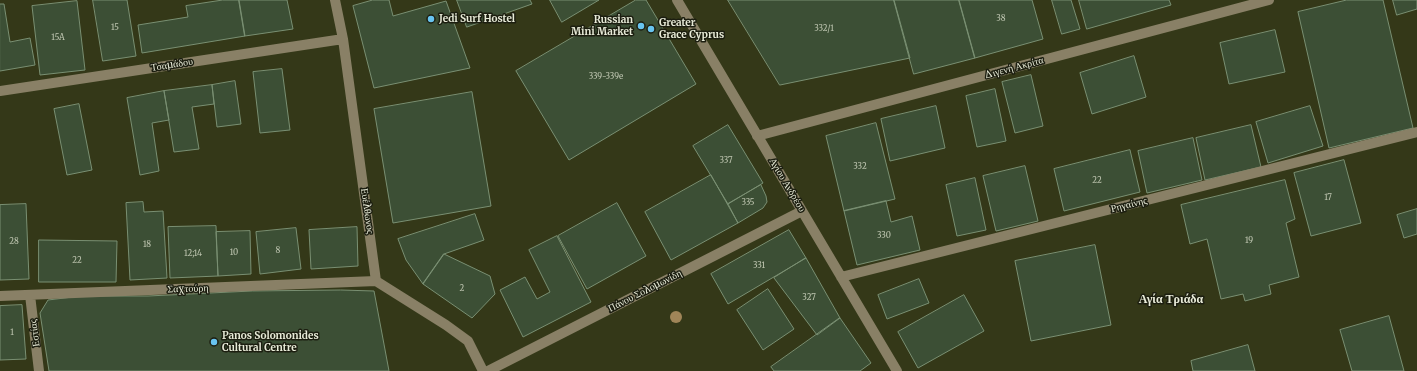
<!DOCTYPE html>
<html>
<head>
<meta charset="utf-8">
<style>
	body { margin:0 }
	canvas { display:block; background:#343818 }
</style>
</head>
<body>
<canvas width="1417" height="371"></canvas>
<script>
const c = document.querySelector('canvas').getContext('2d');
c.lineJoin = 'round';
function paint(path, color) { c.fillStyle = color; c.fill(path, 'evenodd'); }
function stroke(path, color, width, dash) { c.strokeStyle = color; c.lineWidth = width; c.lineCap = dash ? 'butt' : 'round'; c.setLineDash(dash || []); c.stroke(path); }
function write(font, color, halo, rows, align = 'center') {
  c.font = font + ' Merriweather,serif'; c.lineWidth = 3; c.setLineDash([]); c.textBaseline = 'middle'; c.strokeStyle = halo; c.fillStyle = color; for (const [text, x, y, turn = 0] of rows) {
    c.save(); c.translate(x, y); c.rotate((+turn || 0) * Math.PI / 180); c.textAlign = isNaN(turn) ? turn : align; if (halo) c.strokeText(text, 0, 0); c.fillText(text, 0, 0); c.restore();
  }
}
const building = new Path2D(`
	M93 0H127L136 56 103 61Z
	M223 0H239L245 36 142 53 138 25 188 17 186 6Z
	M239 0H287L293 29 245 36Z
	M373 0H389L393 16 446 1 470 68 374 88 353 6Z
	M457 0H530L532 4 467 27Z
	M550 0H599L562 22Z
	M636 0H646L696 84 569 160 516 71Z
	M728 0H894L910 58 780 85Z
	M894 0H959L975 58 914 74Z
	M959 0H1032L1043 39 975 58Z
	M1052 0H1071L1080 29 1062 34Z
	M1079 0H1169L1171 5 1087 29Z
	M1347 0H1383L1413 128 1329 148 1298 12Z
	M1393 0H1417V9L1397 15Z
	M77 1 85 70 40 75 32 6Z
	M0 4H4L10 42 30 38 35 65 0 71Z
	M1275 30 1285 72 1229 84 1220 43Z
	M1134 56 1146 97 1092 114 1080 73Z
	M282 69 290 130 260 133 253 72Z
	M1031 75 1043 126 1015 133 1002 82Z
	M235 81 241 124 217 127 212 85Z
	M212 85 214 104 192 107 199 149 174 152 164 91Z
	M995 89 1006 141 977 147 966 96Z
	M164 91 169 120 152 123 159 171 140 175 127 98Z
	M472 92 491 206 393 223 374 109Z
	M79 104 92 170 67 175 54 109Z
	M936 106 945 148 890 161 881 119Z
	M1310 106 1323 146 1268 163 1256 122Z
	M876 123 895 199 844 211 826 136Z
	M728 125 763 183 728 204 693 146Z
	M1251 125 1261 167 1205 180 1196 138Z
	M1193 138 1202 180 1147 193 1138 151Z
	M1130 150 1140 192 1064 211 1054 169Z
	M1344 160 1361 223 1311 236 1294 173Z
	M1025 166 1038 221 996 231 983 176Z
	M711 175 738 223 671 260 645 212Z
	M975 178 986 230 957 236 946 185Z
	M1285 180 1295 219 1286 223 1299 277 1269 285 1271 294 1245 301 1243 294 1221 299 1207 239 1190 244 1181 205Z
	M761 185 766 196 767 202 763 208 738 223 728 204Z
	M886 201 891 222 912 216 920 250 857 265 844 211Z
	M143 202 144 212 163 211 167 278 130 280 126 203Z
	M617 203 646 256 587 289 558 236Z
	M26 204 29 279 0 280V205Z
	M1417 209V234L1404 238 1397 215Z
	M475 214 484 240 444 254 423 284 406 260 398 239Z
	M216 226 218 276 170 278 168 227Z
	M357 227 358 266 311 269 309 230Z
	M296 228 301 269 260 274 256 232Z
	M789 230 806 258 728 304 711 274Z
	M250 231 251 274 218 276 216 232Z
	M557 236 591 302 523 337 500 290 525 277 537 299 550 292 529 250Z
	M39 240 117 241 116 282H39Z
	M1095 245 1111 325 1031 341 1015 261Z
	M444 254 490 276 495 294 472 318 423 284Z
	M806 258 840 318 817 335 774 278Z
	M919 279 929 303 887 319 878 295Z
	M768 289 794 329 763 350 737 310Z
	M341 290 374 291 389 371H49L40 313 48 300 81 296H148L252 291Z
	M964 295 984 331 918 368 898 332Z
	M22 305 26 359 0 360V306Z
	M1389 316 1404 371H1352L1340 330Z
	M840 318 871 363 860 371H774L771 367Z
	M1248 345 1255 371H1193L1191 361Z`);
paint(building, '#3c4f35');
stroke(building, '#798f72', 1);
stroke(new Path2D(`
	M335 0 343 39 376 281
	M677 0 897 371
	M0 91 343 39
	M757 136 1269 0
	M841 277 1417 132
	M376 281 446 325 468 341 483 371
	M30 295 39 371
	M0 296 376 281
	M488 371 802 211`), '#898066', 10);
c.fillStyle = '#a08558';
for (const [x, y] of [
	[676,317]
]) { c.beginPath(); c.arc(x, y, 6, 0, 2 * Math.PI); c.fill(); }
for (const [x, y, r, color] of [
	[431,19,4,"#68c4f0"],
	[641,26,4,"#68c4f0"],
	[651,29,4,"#68c4f0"],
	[214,342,4,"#68c4f0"]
]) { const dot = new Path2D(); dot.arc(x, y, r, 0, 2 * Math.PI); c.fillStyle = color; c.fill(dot); stroke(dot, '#1c1e10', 1.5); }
write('8px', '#bdc4af', null, [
	["38",1001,19],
	["15",115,28],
	["332/1",824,29],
	["15A",58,38],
	["339-339e",606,77],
	["337",726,161],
	["332",860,167],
	["22",1097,181],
	["17",1328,198],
	["335",748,203],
	["330",884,236],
	["19",1249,241],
	["28",14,242],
	["18",147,245],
	["8",278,251],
	["10",234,253],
	["12;14",193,254],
	["22",77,261],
	["331",759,266],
	["2",462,289],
	["327",809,298],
	["1",12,333]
]);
write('bold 10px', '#e8ebd8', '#1c1e10', [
	["Jedi Surf Hostel",439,19],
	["Russian",633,20,"right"],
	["Mini Market",633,32,"right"],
	["Greater",659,23],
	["Grace Cyprus",659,35],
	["Panos Solomonides",222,336],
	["Cultural Centre",222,348]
], 'left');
write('10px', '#e8ebd8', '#1c1e10', [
	["Τσαμάδου",172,65,-9],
	["Διγενή Ακρίτα",1014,68,-15],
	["Αγίου Ανδρέου",787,185,59],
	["Ρηγαίνης",1129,205,-14],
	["Ευέλθωνος",367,211,82],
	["Σαχτούρη",188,289,-2],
	["Πάνου Σολομωνίδη",645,291,-27],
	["Εστίας",35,333,-97]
]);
write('bold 12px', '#e8ebd8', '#1c1e10', [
	["Αγία Τριάδα",1171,300]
]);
</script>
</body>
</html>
